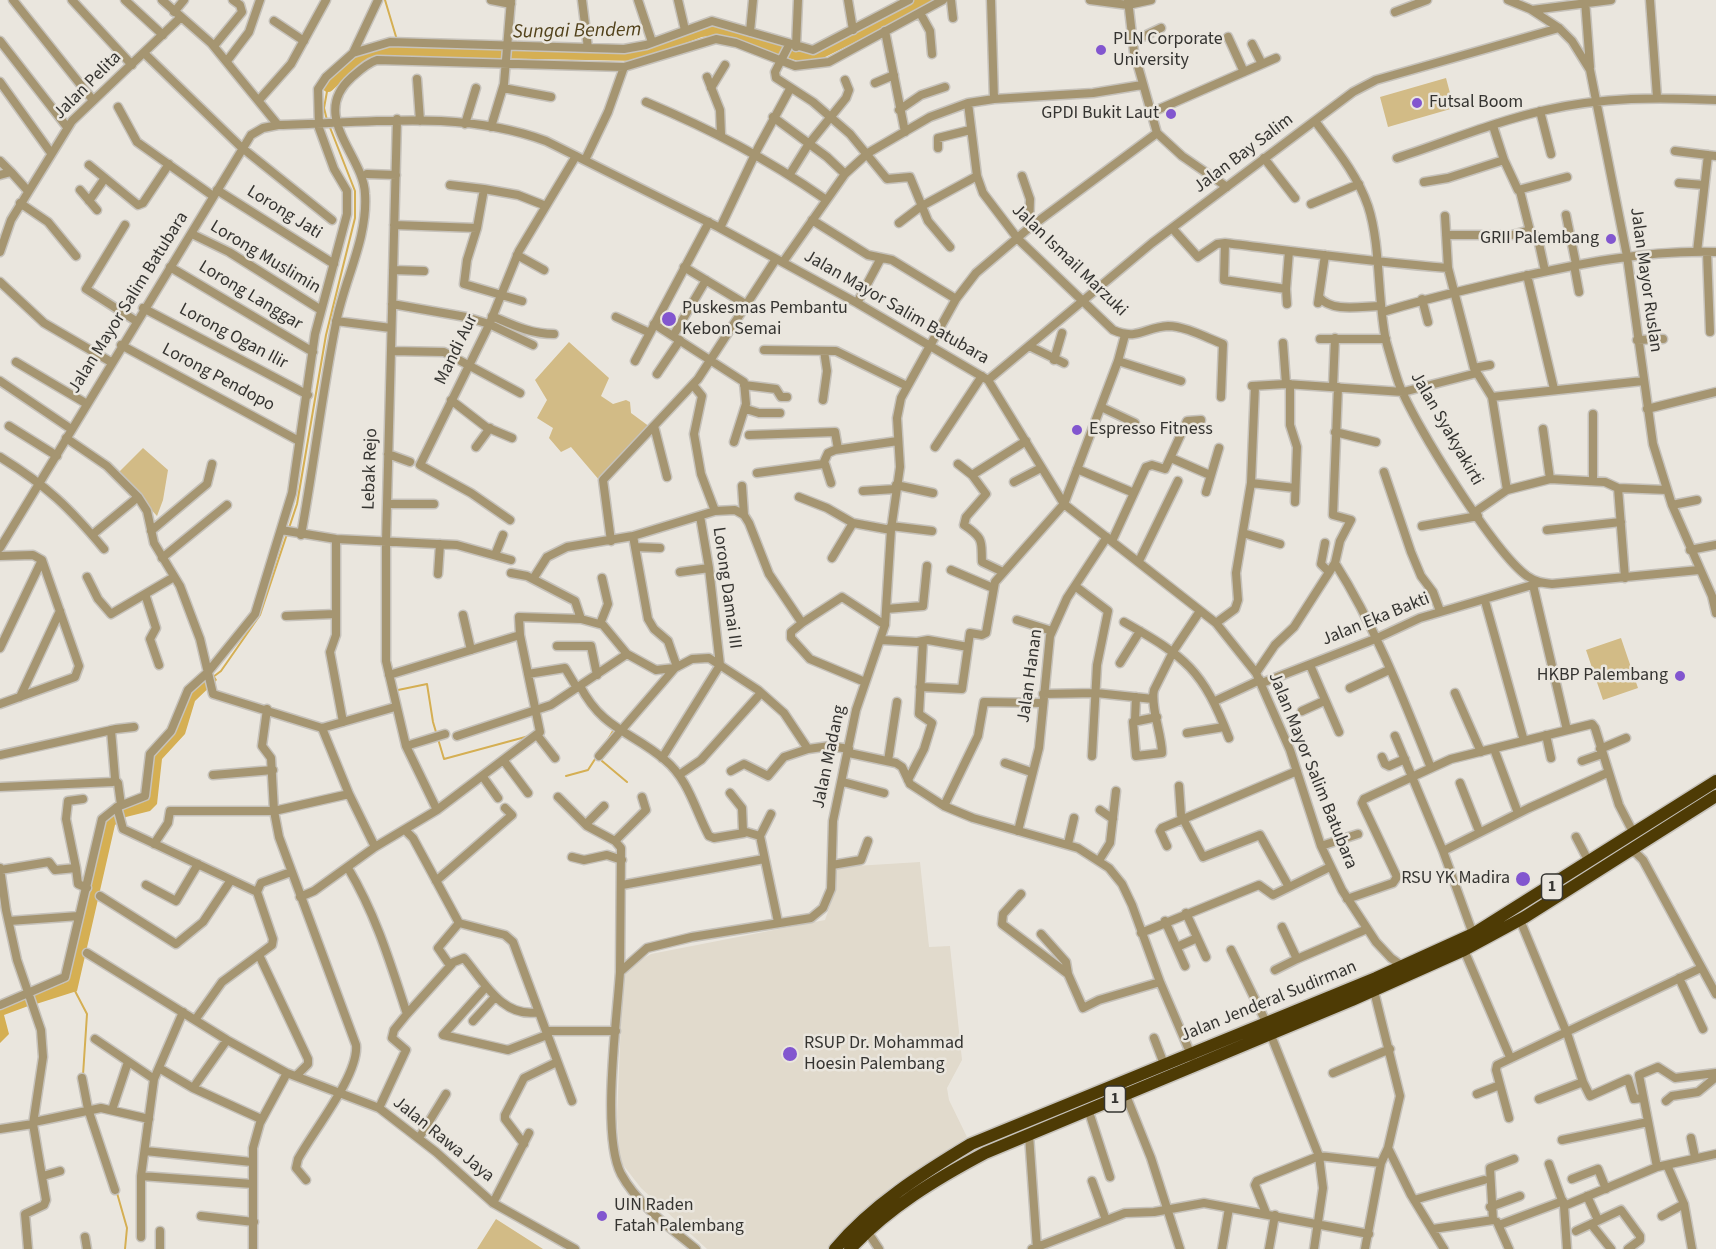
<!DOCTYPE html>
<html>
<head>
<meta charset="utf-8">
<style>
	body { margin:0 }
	canvas { display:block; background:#eae6de }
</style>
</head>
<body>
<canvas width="1716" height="1249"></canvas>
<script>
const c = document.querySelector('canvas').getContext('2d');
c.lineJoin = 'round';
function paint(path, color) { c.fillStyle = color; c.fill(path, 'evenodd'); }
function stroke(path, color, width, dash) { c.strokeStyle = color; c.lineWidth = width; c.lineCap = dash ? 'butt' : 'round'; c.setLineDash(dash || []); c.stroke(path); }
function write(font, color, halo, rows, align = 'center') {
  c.font = font + ' "Source Sans 3",sans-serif'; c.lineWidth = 5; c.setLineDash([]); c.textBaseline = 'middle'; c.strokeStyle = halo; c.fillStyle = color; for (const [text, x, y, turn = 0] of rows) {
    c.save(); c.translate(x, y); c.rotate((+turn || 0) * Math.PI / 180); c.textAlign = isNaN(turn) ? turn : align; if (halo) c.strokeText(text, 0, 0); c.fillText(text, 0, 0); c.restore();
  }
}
paint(new Path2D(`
	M920 862 929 947 950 946 962 1060 947 1088 949 1100 967 1137 893 1185 840 1233 827 1249H707L641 1188 620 1161 617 1117 623 974 628 967 651 954 825 920 836 888V870L839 867Z`), '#e1dacc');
paint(new Path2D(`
	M1446 78 1454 108 1388 127 1380 97Z
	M569 342 609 378 601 396 613 404 626 400 630 402 631 413 650 427 600 481 571 447 561 452 549 438 553 428 537 418 547 400 535 380Z
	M143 448 168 470 163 500 157 516 118 473Z
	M1621 638 1638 688 1603 700 1586 650Z
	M496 1219 543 1249H477Z`), '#d2bb86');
paint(new Path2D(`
	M212 672 217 680 195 701 185 734 162 759 157 804 150 811 126 817 115 825 77 991 33 1005 29 995 64 983 70 974 103 820 127 806 145 801 153 751 165 742 189 691Z
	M27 995 31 1005 4 1015 9 1034 0 1043V1006Z`), '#d5af53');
stroke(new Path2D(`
	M385 0 397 40
	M327 120 324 108 328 86
	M213 677 221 671 260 615 297 504 326 335 355 218V191L329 125
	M398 690 427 684 433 722 444 759 529 736
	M607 741 613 731
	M602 761 627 782
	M566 776 588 770 597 756
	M75 991 87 1014 83 1075
	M117 1193 127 1228 125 1249`), '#d5af53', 2);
stroke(new Path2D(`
	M328 86 353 63 377 50 638 55 701 31 716 29 799 55 822 52 926 0`), '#d5af53', 12);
const minor = new Path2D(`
	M13 0 92 99
	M72 0 132 65
	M125 0 163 35
	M162 0 211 43 278 125
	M491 0 511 4
	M582 0 588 48
	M638 0 652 42
	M678 0 685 30
	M848 0 853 30
	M951 0 953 18
	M991 0 994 99
	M1090 0 1128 5 1151 0
	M1128 0 1134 52 1157 133 1182 156 1227 187
	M1508 0 1530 9 1559 28 1572 41 1590 70 1627 256 1653 444 1672 505 1712 596 1716 613
	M1585 0 1590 67
	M1650 0 1657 97
	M1532 10 1611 0
	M174 12 184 0
	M1395 12 1427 0
	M920 13 930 31 932 54
	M274 21 304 41
	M885 31 905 132
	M750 32 753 0
	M1228 37 1244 72
	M0 41 67 127
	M1132 42 1161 28
	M1252 44 1262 64
	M789 45 775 72 776 78 813 102 850 134 887 179 910 177 928 221 950 247
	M214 46 242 12 240 5 233 0
	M796 47 798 0
	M144 53 241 147 332 220
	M353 53 378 0
	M227 61 249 32 260 0
	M707 77 720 110 721 134
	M417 79 420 121
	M0 82 51 153
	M875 83 894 75
	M503 88 551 97
	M711 88 725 65
	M259 100 291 64 326 0
	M646 102C712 130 766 158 825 199
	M968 103 977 176 983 193 1018 239 1113 330C1138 341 1145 327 1168 326 1185 326 1207 338 1223 344L1221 397
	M118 107 137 142 213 196
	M899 110 921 95 945 87
	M1540 111 1551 154
	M1150 113 1276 58
	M773 117 827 157 845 174
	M397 119 386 542V661L406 746 437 810
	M1315 121C1335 148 1357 174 1368 206 1381 245 1377 299 1386 341 1390 355 1394 370 1399 384 1414 424 1494 552 1527 576 1536 582 1542 583 1552 584L1699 570
	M465 124 476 88
	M1493 126 1504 160 1518 190 1567 177
	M491 127 504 84 511 0
	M938 148V138L970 130
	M1675 151 1716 156
	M1264 158 1295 198
	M1397 158C1446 142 1496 121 1546 110 1603 97 1659 97 1716 100
	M585 160 608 112 624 67
	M0 161 11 172
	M89 165 138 205 143 203 169 164
	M367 174 396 175
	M790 174 808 145 846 98 849 90 845 80
	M0 175 11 172 28 191
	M1022 176 1030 199 1029 228
	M1424 182 1448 178 1504 160
	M1679 183 1704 185
	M450 185 484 189
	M80 190 97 210
	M217 190 334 264
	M1520 191 1530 231 1538 239 1545 271
	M89 201 105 178
	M20 203 48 222 76 256
	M1311 204 1359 184
	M1566 215 1576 264
	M1445 216 1448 268 1474 368 1492 397 1507 490
	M812 220 868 255 892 260 956 299
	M899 223 920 207 977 176
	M125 225 86 289 136 321
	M394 225 477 228 484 189 518 195 546 206
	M477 228 467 260 464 284 522 301
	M720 228 758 148 790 89
	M1172 228 1198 257 1217 244 1225 243
	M192 234 229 252 321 310
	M1446 235H1512L1530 230
	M1289 251 1286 289 1224 280 1225 243C1300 252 1373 262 1448 268
	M0 252 11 220 72 121 180 18
	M1697 252 1708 155
	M1707 252 1710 332
	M517 255 544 270
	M783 262 845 174 868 153 930 117 968 103 994 99 1093 93 1142 85
	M1574 265 1579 292
	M170 267 313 352
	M684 267 747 305
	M393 270 424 271
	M1527 275 1554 389
	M0 282 44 323 111 362
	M1286 289 1287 304
	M1319 297C1332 313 1362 306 1381 306
	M1422 299 1428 322
	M857 303 881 258
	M1318 303 1325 255
	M392 304 466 317 489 324 533 345
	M143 308 308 395
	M1383 312C1424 299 1465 290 1507 280 1577 264 1644 250 1716 252
	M492 316C513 325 531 334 554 334
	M616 317 650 333
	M336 321 391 328
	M654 324 744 382 746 404 734 442
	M673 336 706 280
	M1320 339H1386
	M1637 340 1663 339
	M1283 343 1286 384
	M121 345 299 441
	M1029 346 1064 363
	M764 350 836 351 907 386
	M391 351 444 352 520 393
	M1054 360 1062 333
	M635 361 709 222
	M1118 361 1181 381
	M16 362 87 404
	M1474 368 1490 365
	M657 374 680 340
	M988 380 1152 243 1353 92 1376 80 1559 28
	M0 381 71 429
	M1290 384V425L1297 447 1295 502
	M693 385 702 396 694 434 701 474 715 511
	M744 385 776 389 781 397H787
	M1252 386 1286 384 1403 392 1477 373
	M1333 387 1335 338
	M1492 397 1643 381
	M451 400 486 427 512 438
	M823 400 827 371 824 351
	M1101 407 1135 423
	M746 409 759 413H780
	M1647 409 1716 392
	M1593 414V481
	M9 426 57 456
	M654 426 667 477
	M1335 432 1376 442
	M749 435 835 432 838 449
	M66 438 107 466 138 497 147 511 154 543 180 586 200 639 213 694 322 728 395 707
	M476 447 490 428
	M935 447 982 376
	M388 454 410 462
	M0 457C47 486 69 507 104 549
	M1171 458 1210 475
	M825 464 831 483
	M958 464 972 475 1026 441
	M1077 469 1134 493
	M1384 472 1411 552 1421 576 1433 592 1440 611
	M757 473 823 464 828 453 835 450 898 441
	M972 475 986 494 966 517 964 525C985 539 981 542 982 562L1003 572
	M1550 479 1605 482 1618 488 1625 578
	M1014 482 1041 468
	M1251 483 1295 488
	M896 485 933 493
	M742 486 744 515
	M1618 488 1667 490
	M863 491 896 489
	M1206 492 1219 448
	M799 497 827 508 853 523 891 530
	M387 504H434
	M1672 505 1697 500
	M1475 512 1507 490 1550 479 1543 429
	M510 520 471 493 420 465 489 325 519 251 576 156
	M891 526 932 531
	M1422 526 1478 516
	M281 530 336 539 457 545 511 560
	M1547 530 1621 522
	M151 531 207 484 212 464
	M1243 533 1280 544
	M92 535 138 497
	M301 535C314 465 322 393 336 323 344 280 368 239 365 194 364 156 309 116 351 78 359 71 367 63 377 60L624 67 716 39 736 43 795 66 829 62 943 0
	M633 536 648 619 654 629 668 641 677 667
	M336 539V635L330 652 343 722
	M611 541 603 480 698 379 776 259
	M1112 541 1146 467 1152 465 1165 469 1187 421 1201 420
	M1325 543 1321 564 1328 571
	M635 547 660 548
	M0 548 251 135 263 128 278 125C367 123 460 109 546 141L718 227 857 303 988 380 1064 504 1216 623 1256 673 1290 750 1321 846 1342 890 1376 942 1391 958 1405 968
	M1690 550 1716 545
	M495 555 503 535
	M0 556 33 555 42 560 79 666 75 677 0 704
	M162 558 227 505
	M832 558 853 523
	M1139 561 1178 481
	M1335 563 1340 541 1351 520 1333 515 1338 387
	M951 570 993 588
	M680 572 709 568
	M511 573 527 576 575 601 581 619
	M438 574 440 544
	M87 577 98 599 111 614 174 577
	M533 579 547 557 567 547 633 536 715 511 735 510 744 515 749 523 769 574 802 623 842 597 885 625
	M1533 585 1567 730
	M1075 586 1108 611 1097 665 1092 756
	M145 594 156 628 150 639 159 665
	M1485 601 1524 741
	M886 609 923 606 927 566
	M463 615 471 650
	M286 616 335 614
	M1017 620 1052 631
	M1124 622C1186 657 1203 670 1229 738
	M802 623 791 632V638L810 659 865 682
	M1216 623 1235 609 1238 600 1236 573 1251 483 1255 386
	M600 624 608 604 602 578
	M881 640 917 642 928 640 968 647 962 689 920 687
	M557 646H591L597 675
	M968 647 970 633 982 635 986 633 995 582 1064 504 1118 361 1125 335
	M0 648 42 560
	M1120 663 1140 631
	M1310 665 1339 732
	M1256 673 1275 645 1294 627 1335 563C1375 626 1403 698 1431 768
	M528 674 565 668 577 688
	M389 675 520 635
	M1262 683 1375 639 1420 618 1539 583
	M580 686C603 730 631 731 665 760 689 780 695 810 709 836L714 838 744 833
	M1350 688 1389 670
	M1455 693 1481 752
	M1043 694 1096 693 1153 699
	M20 697 60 611
	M1215 701 1260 680
	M267 709 262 746 271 758 274 811 279 837 356 1045C359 1075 313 1131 298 1159L296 1168 306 1180
	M1302 711 1324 701
	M1157 717 1133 722 1136 756 1162 753C1162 735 1150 706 1154 690L1174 650 1200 611
	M1135 720 1136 697
	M322 728 349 794 375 847
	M1187 733 1224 727
	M537 735 555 758
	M1546 735 1551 758
	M457 736 551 705 627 654
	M1395 736 1443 851 1473 934
	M406 746 445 734
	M1494 749 1518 813
	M1600 749 1626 738
	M849 753 896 763 902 767 910 784 944 806 973 818 1078 848 1109 868 1122 884 1132 905 1160 982 1192 1057
	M0 755 116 729 134 727
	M599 756 675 668
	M1382 757 1385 764 1389 766 1405 759
	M662 758 720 665 709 568 700 516
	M504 761 528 793
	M888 761 897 702
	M1582 761 1602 754
	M1005 763 1031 772
	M731 771 744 764 768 776 784 757 808 749
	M213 775 273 770
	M679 775 701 760 761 693
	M483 777 498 798
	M115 780 118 783 121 805
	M908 780 924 749 932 723 919 714 923 641
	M843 782 884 793
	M1460 783 1479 831
	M1179 786 1181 815 1203 857 1260 835 1289 887
	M0 787 113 782 115 778 111 730
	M730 793 742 808 743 831 760 836
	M558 797 587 826 615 841 621 848 620 972
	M944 806 978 736 984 702 1042 703
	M117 807 123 829 257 892 273 939 272 945 222 982 195 1020
	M1100 810 1113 819
	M771 814 760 836 778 922
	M586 824 604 806
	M405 830 413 838 459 923 505 935 513 942 572 1101
	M1018 831 1039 748 1050 636 1067 598 1107 537
	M1576 837 1589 862
	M615 841 646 810 642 797
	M154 844 168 823 170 811H274L349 794
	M1068 844 1074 818
	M1167 846 1160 831 1162 828 1297 771
	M1321 846 1358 834
	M1443 851 1529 808 1607 773
	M1626 851 1636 853 1643 860 1716 994
	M572 857 584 860 607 855 622 860
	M1100 859 1110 843 1116 791
	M832 865 861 860 868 841
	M0 868 6 910 17 960 41 1030 43 1057 33 1124 46 1200 44 1205 25 1214 28 1249
	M76 868 66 819 68 801 83 799
	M348 868C376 915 390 962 407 1014L394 1030 392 1038 406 1050 379 1108
	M0 870 49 862 55 870 76 868 78 884 87 888
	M436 881 512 815 505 808
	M146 885 176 901 198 864
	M622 885 764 859
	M257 892 261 883 291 872
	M1021 894 1003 914 1002 924 1068 974 1083 1008 1099 1000 1160 982
	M100 896 176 944 203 922 231 880
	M300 897 314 891 375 847 437 810 540 732 520 635 519 617 581 619 603 625 627 654 656 670 675 668 692 659 709 658 758 690 784 713 808 749 830 746 849 749
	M1347 899 1393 883 1397 877 1362 803 1364 799 1451 759 1592 724 1595 728 1619 805 1633 832
	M1186 913 1206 957
	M1520 920 1568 1036 1583 1082 1539 1099
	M9 921 79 916
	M1165 921 1185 966
	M459 923 438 948 449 964 464 958C484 982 503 1019 539 1012
	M1282 927 1297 959 1367 929
	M1141 933 1259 885 1273 895 1330 867
	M1041 934 1066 962 1068 974
	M1177 947 1197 938
	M1231 950 1266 1022
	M1464 950 1510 1057
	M87 953 227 1040 287 1073
	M259 955 308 1059V1064L297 1075
	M1275 970 1297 959
	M1679 978 1703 1029
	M485 988 443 1035 508 1050 547 1035
	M0 1005 65 977 102 819 117 807 145 796 150 754 171 731 188 690 208 672 255 614 292 493 315 334 347 214V191L334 169 319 128 318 89 326 77 353 53 390 42 624 49 646 45 712 21 813 50 909 0
	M407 1014 452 964
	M473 1021 495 997
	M546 1031H616
	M1270 1033 1319 1156 1323 1188 1314 1249
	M1154 1038 1164 1064
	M95 1039 154 1079
	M159 1068 193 1088 261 1119
	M1333 1073 1390 1049
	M82 1078 88 1109 115 1190
	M1583 1082 1590 1096 1628 1079 1634 1099 1642 1098
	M1121 1083 1151 1158 1180 1249
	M193 1088 227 1040
	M1477 1094 1500 1085
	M1666 1101 1672 1096 1698 1092 1716 1077
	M1088 1109 1110 1177
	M112 1110 128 1062
	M1509 1118 1496 1070 1497 1065 1701 968
	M34 1122 101 1108 149 1119
	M0 1129 33 1124
	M1029 1135 1037 1249
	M419 1138 446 1094
	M1691 1138 1695 1157
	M1562 1140 1648 1122
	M524 1144 505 1119V1115L524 1078 557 1062
	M1388 1148 1411 1195 1444 1249
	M145 1151 252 1162
	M1549 1164 1564 1206 1567 1249
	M1667 1165 1684 1204 1692 1249
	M1657 1167 1639 1075 1658 1067 1675 1078 1716 1073
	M43 1176 60 1171
	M141 1176 253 1184
	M1572 1179 1598 1169 1606 1189
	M1092 1181 1106 1220
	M1587 1196 1598 1220
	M1414 1200 1484 1180
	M493 1203 529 1133
	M1564 1206 1657 1167 1716 1154
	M1490 1207 1520 1196
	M1266 1213 1255 1185 1257 1181 1319 1156 1381 1163
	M201 1216 254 1222
	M1662 1216 1684 1204
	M1497 1222 1509 1249
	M1591 1224 1611 1249
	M1499 1225 1563 1201
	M1433 1229 1493 1220 1490 1168 1514 1159
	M160 1231V1249
	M867 1231 879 1249
	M1576 1231 1621 1210 1640 1236V1240L1628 1249
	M85 1237 87 1249
	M141 1237V1176L154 1079 183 1012
	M253 1249V1148L260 1123 287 1073 379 1108 436 1152 493 1203 575 1249
	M696 1249C669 1227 638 1205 621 1174 601 1135 617 1019 620 972L647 948 692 937 811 918 823 908 831 889 833 821 856 710 885 625 891 530 900 467 897 418 901 398 956 299 976 273 1029 228 1157 133
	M1032 1249 1125 1213 1154 1212 1204 1203 1369 1234
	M1222 1249 1229 1208
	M1269 1249 1275 1215
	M1365 1249 1381 1163 1388 1148 1400 1096 1374 991`);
const highway = new Path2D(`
	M835 1249C872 1205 923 1173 971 1144L1376 978 1473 934 1716 781
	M850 1249C888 1208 936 1179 985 1153L1352 1000 1464 950 1525 917 1716 796`);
stroke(minor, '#c6c2bb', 11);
stroke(highway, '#c6c2bb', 15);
stroke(minor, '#a59571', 8);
stroke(highway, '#4e3b05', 12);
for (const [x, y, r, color] of [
	[1101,50,6,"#8256cf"],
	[1417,103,6,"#8256cf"],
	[1171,114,6,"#8256cf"],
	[1611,239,6,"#8256cf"],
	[669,319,8,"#8256cf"],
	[1077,430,6,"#8256cf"],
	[1680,676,6,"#8256cf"],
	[1523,879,8,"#8256cf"],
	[790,1054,8,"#8256cf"],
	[602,1216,6,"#8256cf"]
]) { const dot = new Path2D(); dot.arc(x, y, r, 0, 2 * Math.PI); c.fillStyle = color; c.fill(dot); stroke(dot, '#eae6de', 2); }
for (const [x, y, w] of [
	[1552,887,21],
	[1115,1099,21]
]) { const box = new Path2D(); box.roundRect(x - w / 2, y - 13, w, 26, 4.5); c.fillStyle = '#eae6de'; c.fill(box); stroke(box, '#353431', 1.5); }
write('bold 16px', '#353431', null, [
	["1",1552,887],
	["1",1115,1099]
]);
write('18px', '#353431', '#eae6de', [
	["PLN Corporate",1113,40],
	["University",1113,61],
	["Futsal Boom",1429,103],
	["GPDI Bukit Laut",1159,114,"right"],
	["GRII Palembang",1599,239,"right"],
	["Puskesmas Pembantu",682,309],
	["Kebon Semai",682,330],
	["Espresso Fitness",1089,430],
	["HKBP Palembang",1668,676,"right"],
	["RSU YK Madira",1510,879,"right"],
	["RSUP Dr. Mohammad",804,1044],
	["Hoesin Palembang",804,1065],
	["UIN Raden",614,1206],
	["Fatah Palembang",614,1227]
], 'left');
write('18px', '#353431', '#eae6de', [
	["Jalan Pelita",88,86,-45],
	["Jalan Bay Salim",1244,154,-37],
	["Lorong Jati",284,213,32],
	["Lorong Muslimin",265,258,31],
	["Jalan Ismail Marzuki",1069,261,44],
	["Jalan Mayor Ruslan",1645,280,82],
	["Lorong Langgar",250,296,31],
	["Jalan Mayor Salim Batubara",129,303,-58],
	["Jalan Mayor Salim Batubara",896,308,30],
	["Lorong Ogan Ilir",233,337,28],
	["Mandi Aur",457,350,-64],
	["Lorong Pendopo",218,378,28],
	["Jalan Syakyakirti",1446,429,60],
	["Lebak Rejo",371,469,-88],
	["Lorong Damai III",726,588,82],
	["Jalan Eka Bakti",1376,620,-22],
	["Jalan Hanan",1031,676,-82],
	["Jalan Madang",830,757,-78],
	["Jalan Mayor Salim Batubara",1312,771,68],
	["Jalan Jenderal Sudirman",1269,1002,-22],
	["Jalan Rawa Jaya",443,1140,39]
]);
write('italic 20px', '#52421b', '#eae6de', [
	["Sungai Bendem",577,32,-1]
]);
</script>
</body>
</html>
